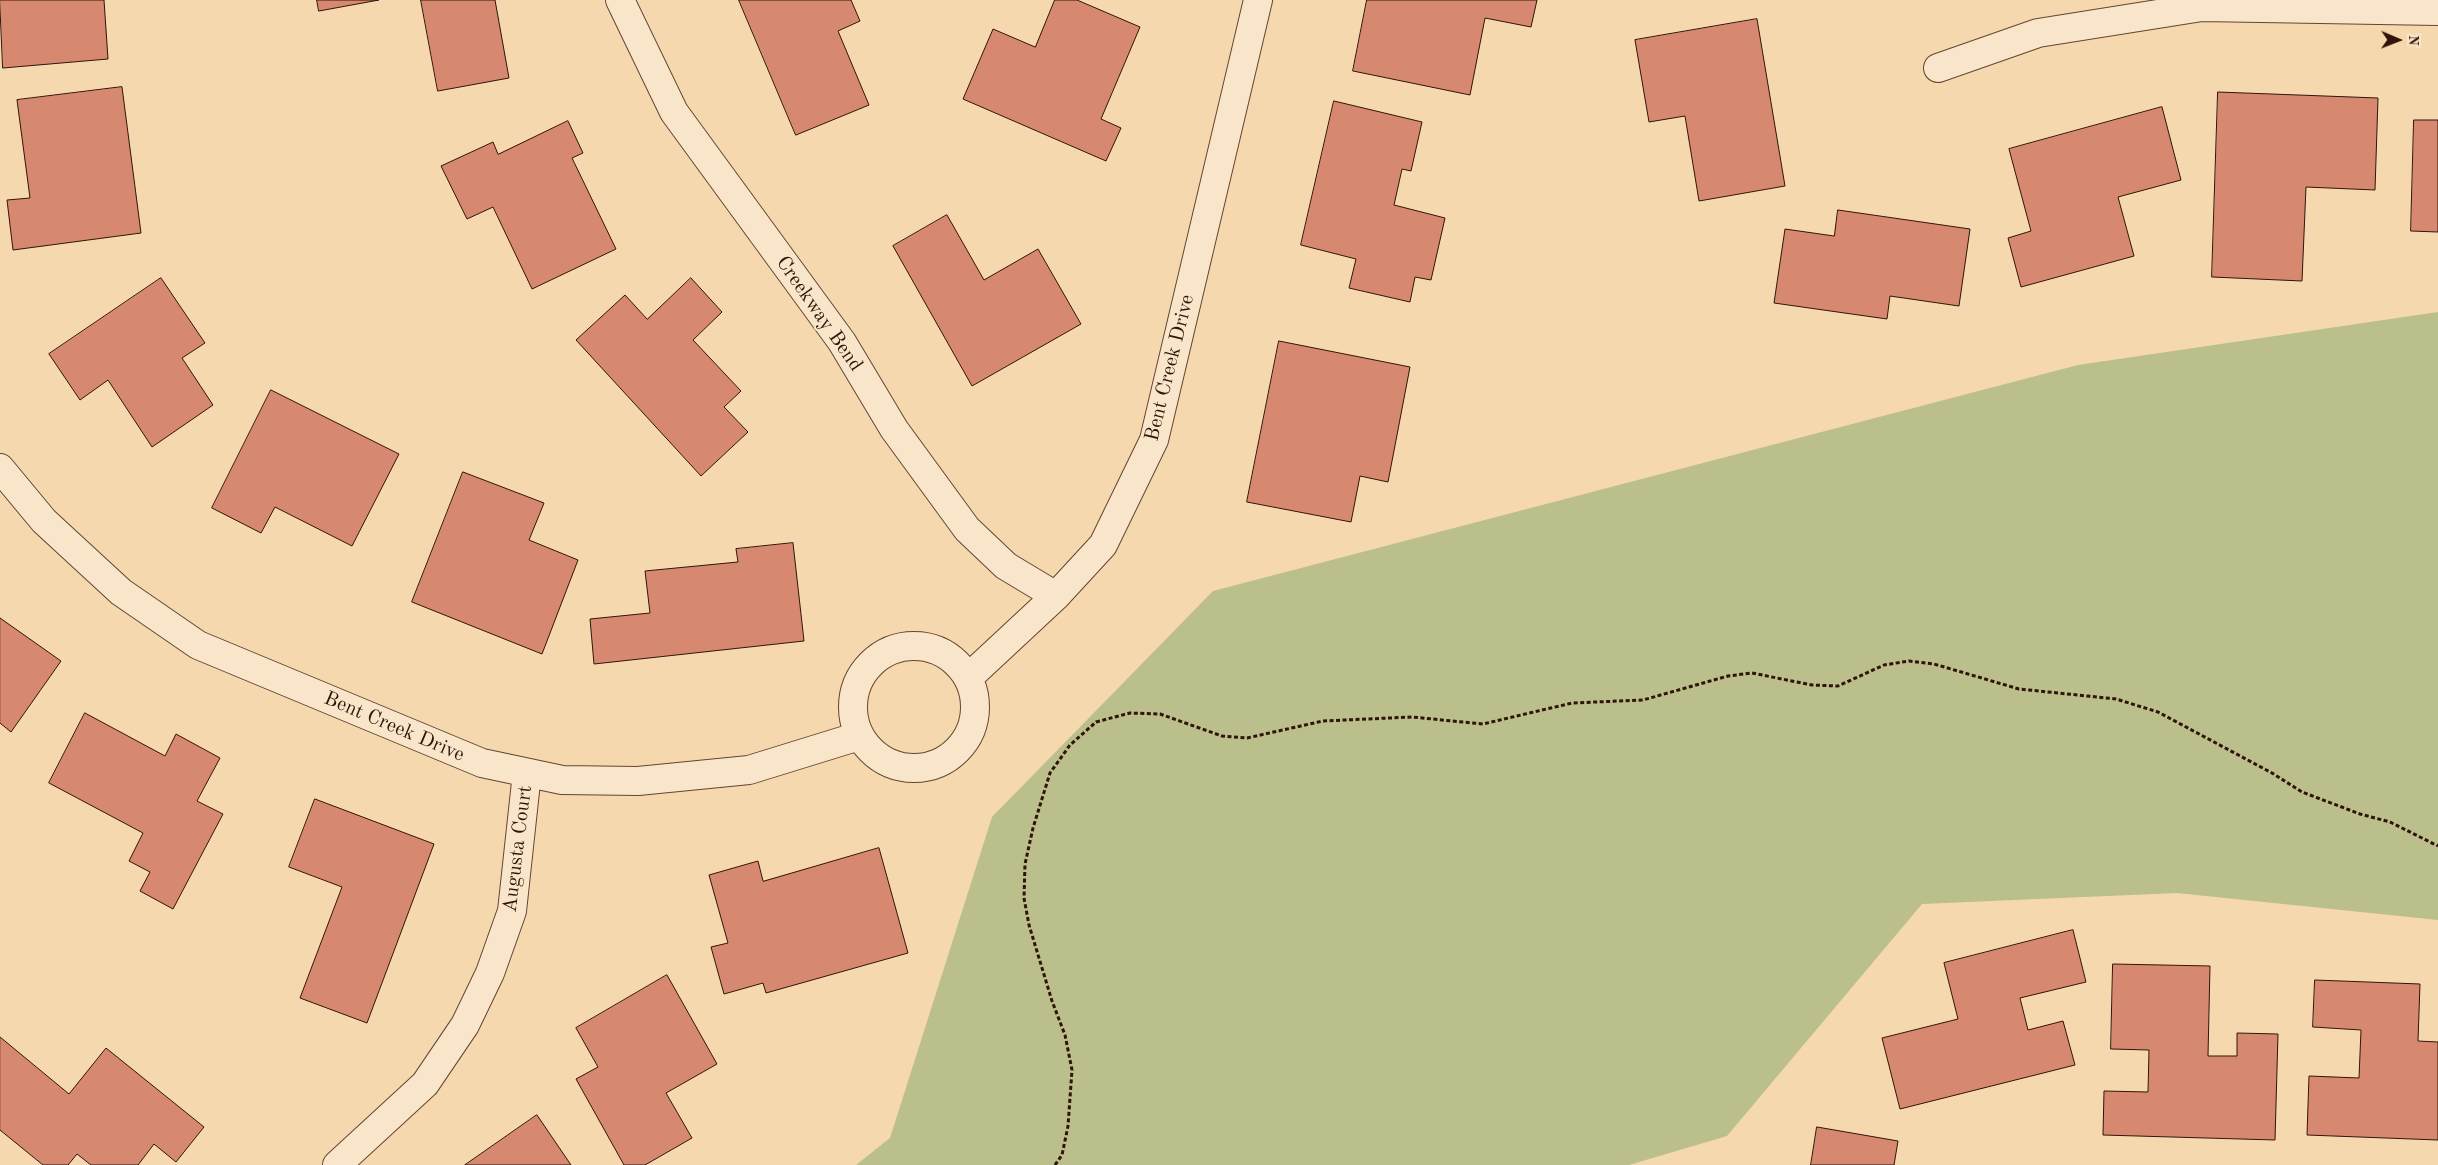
<!DOCTYPE html>
<html>
<head>
<meta charset="utf-8">
<style>
	body { margin:0 }
	#map { position:relative; width:2438px; height:1165px; overflow:hidden; background:#f6d8ae; font-family:"Old Standard TT",serif }
	canvas { display:block }
	.north { position:absolute; left:2373px; top:15px; width:50px; height:50px; -webkit-text-stroke:4px #f9e6ca; paint-order:stroke; rotate:91deg; font-size:14px; font-weight:700; line-height:20px; text-align:center; color:#311409 }
	.north::after { content:''; display:block; margin:auto; width:18px; height:22px; background:#311409; clip-path:polygon(50% 0,100% 100%,50% 72%,0 100%) }
</style>
</head>
<body>
<div id="map">
<canvas width="2438" height="1165"></canvas>
<div class="north">N</div>
</div>
<script>
const c = document.querySelector('canvas').getContext('2d');
c.lineJoin = 'round';
function paint(path, color) { c.fillStyle = color; c.fill(path, 'evenodd'); }
function stroke(path, color, width, dash) { c.strokeStyle = color; c.lineWidth = width; c.lineCap = dash ? 'butt' : 'round'; c.setLineDash(dash || []); c.stroke(path); }
function write(font, color, halo, rows, align = 'center') {
  c.font = font + ' "Old Standard TT",serif'; c.lineWidth = 4.5; c.setLineDash([]); c.textBaseline = 'middle'; c.strokeStyle = halo; c.fillStyle = color; for (const [text, x, y, turn = 0] of rows) {
    c.save(); c.translate(x, y); c.rotate((+turn || 0) * Math.PI / 180); c.textAlign = isNaN(turn) ? turn : align; if (halo) c.strokeText(text, 0, 0); c.fillText(text, 0, 0); c.restore();
  }
}
paint(new Path2D(`
	M2438 312V920L2177 893 1922 904 1727 1136 1629 1165H856L890 1138 992 817 1213 591 2078 365Z`), '#babf8c');
const building = new Path2D(`
	M0 0H104L108 59 3 68Z
	M317 0H379L319 11Z
	M421 0H495L509 78 438 91Z
	M739 0H851L860 21 838 31 869 105 796 135Z
	M1055 0H1077L1140 27 1101 119 1121 128 1106 161 963 99 993 29 1035 47Z
	M1367 0H1537L1531 27 1485 18 1470 95 1353 71Z
	M1757 19 1785 186 1699 201 1685 116 1649 122 1635 40Z
	M122 87 141 233 13 250 7 200 30 198 17 100Z
	M2218 92 2378 98 2375 190 2306 187 2302 281 2212 277Z
	M1334 101 1422 122 1411 171 1402 169 1394 205 1445 218 1431 280 1415 277 1410 302 1349 288 1356 259 1301 245Z
	M2162 107 2181 180 2118 197 2134 256 2021 287 2008 238 2031 231 2009 149Z
	M2414 120H2438V232L2411 231Z
	M568 121 583 153 572 158 616 249 532 289 493 207 467 219 441 166 493 142 498 154Z
	M1838 210 1970 229 1959 306 1890 296 1887 319 1774 303 1785 229 1834 236Z
	M947 215 984 280 1038 249 1081 324 972 386 893 246Z
	M161 278 205 343 182 358 213 405 152 447 108 380 80 400 49 354Z
	M691 278 722 312 693 340 741 391 724 407 748 432 701 476 576 340 625 295 647 319Z
	M1279 341 1410 367 1388 482 1360 476 1351 522 1247 502Z
	M271 390 399 454 352 546 275 507 261 533 212 508Z
	M463 472 544 503 529 540 578 560 542 654 412 602Z
	M793 543 804 641 594 664 590 619 650 613 645 571 738 562 736 549Z
	M0 618 61 661 11 732 0 723Z
	M85 713 165 756 176 734 220 758 197 801 223 814 173 909 140 891 150 872 129 861 143 833 49 783Z
	M315 799 434 844 367 1023 300 998 342 887 289 867Z
	M879 848 908 953 766 993 763 983 724 994 711 947 728 943 709 875 758 861 763 881Z
	M2073 930 2086 982 2020 998 2028 1030 2063 1021 2075 1065 1900 1109 1882 1038 1958 1019 1944 963Z
	M2113 964 2210 966 2208 1056H2237V1033L2278 1034 2275 1140 2103 1135 2104 1091 2148 1092 2149 1050 2111 1049Z
	M667 975 717 1064 666 1093 692 1138 645 1165H624L576 1079 598 1067 576 1028Z
	M2315 980 2420 984 2418 1041 2438 1042V1140L2307 1135 2309 1076 2359 1078 2361 1030 2313 1027Z
	M0 1037 69 1094 106 1048 204 1127 176 1162 154 1144 138 1165H91L77 1154 68 1165H43L0 1130Z
	M537 1115 571 1165H465Z
	M1817 1127 1898 1141 1894 1165H1811Z`);
paint(building, '#d78871');
stroke(building, '#311409', 1);
const minor = new Path2D(`
	M620 0 674 112 842 342 894 429 967 529 1006 566 1056 596
	M1938 68 2038 33 2202 7 2438 11
	M0 468 44 521 121 592 198 645 482 763 562 780 638 781 749 770 859 736
	M853 707a61 61 0 1 1 122 0a61 61 0 1 1-122 0Z
	M968 678 1056 596 1103 545 1154 440 1258 0
	M337 1165 425 1084 465 1025 490 973 512 911 527 773`);
stroke(minor, '#624532', 30);
stroke(new Path2D(`
	M1055 1165 1062 1155 1068 1126 1072 1070 1065 1035 1052 1001 1029 925 1024 898 1025 864 1033 828 1050 773 1070 745 1096 722 1130 713 1160 714 1222 736 1247 738 1323 721 1412 717 1483 724 1572 703 1643 700 1728 676 1752 673 1812 685 1838 686 1884 665 1909 661 1934 664 2019 689 2116 699 2158 712 2272 773 2302 792 2360 814 2390 822 2438 846`), '#311409', 3, [4, 2.5]);
stroke(minor, '#f9e6ca', 28);
write('20px', '#311409', '#f9e6ca', [
	["Creekway Bend",819,314,55],
	["Bent Creek Drive",1170,368,-76],
	["Bent Creek Drive",394,727,23],
	["Augusta Court",518,849,-83]
]);
</script>
</body>
</html>
